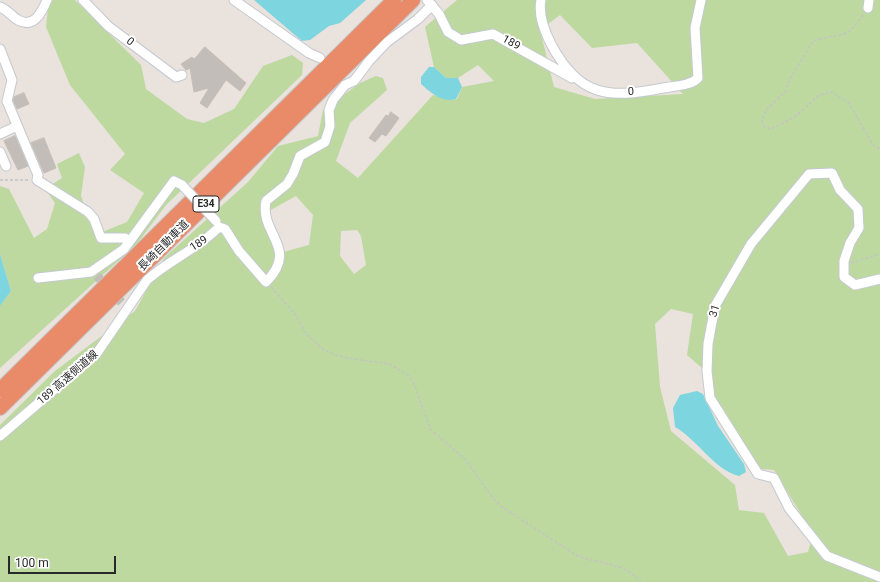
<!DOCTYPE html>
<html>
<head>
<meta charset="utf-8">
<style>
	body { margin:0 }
	#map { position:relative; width:880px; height:582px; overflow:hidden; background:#e9e2dd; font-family:Roboto,sans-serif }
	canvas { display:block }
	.scale { position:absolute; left:8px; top:556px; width:108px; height:18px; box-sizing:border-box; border:2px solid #292929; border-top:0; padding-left:5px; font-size:12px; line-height:14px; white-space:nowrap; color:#292929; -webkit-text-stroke:3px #fff; paint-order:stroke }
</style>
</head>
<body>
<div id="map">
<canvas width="880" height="582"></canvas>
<div class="scale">100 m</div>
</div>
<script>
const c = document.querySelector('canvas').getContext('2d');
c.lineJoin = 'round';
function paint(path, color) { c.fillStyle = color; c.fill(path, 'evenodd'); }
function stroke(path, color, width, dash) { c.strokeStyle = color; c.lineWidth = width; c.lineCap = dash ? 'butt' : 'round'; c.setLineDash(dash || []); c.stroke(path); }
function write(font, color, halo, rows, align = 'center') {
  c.font = font + ' Roboto,"Noto Sans JP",sans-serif'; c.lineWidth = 4; c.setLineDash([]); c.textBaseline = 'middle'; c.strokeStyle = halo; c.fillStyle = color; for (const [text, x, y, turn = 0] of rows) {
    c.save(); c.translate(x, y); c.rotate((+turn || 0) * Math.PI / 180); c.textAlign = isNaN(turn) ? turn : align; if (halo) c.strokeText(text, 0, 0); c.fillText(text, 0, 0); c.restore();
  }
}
paint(new Path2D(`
	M53 0H75L141 65 146 89 187 119 204 123 234 109 263 66 292 55 303 63 302 75 166 205 137 244 0 368V306L11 291 0 254V186L9 189 34 238 47 229 55 203 45 189 62 178 57 164 79 153 85 167 81 196 95 235 127 222 144 193 110 170 125 154 70 85 46 27 48 7Z
	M457 0H880V582H0V425L55 371 135 311 164 258 248 182 278 146 318 136 323 110 360 83 376 76 383 78 387 90 350 123 336 161 358 178 433 95 450 100 457 99 462 87 494 81 478 65 458 78H446L434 67 425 27ZM560 15 592 48 637 43 683 94 595 99 554 87 540 30ZM296 196 313 215 309 245 283 252 267 212ZM357 230 361 236 366 265 354 274 340 256 341 231ZM671 309 693 314 687 355 702 368 708 399 750 468 774 470 813 534 808 552 788 556 764 513 739 510 735 485 671 431 660 387 655 324Z`), '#bdd9a0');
paint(new Path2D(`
	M254 0H366L340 23 329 26 310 40 302 41Z
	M429 67H434L446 78H458L462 87 456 99C442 103 431 93 421 84V77Z
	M0 254 11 291 0 306Z
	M697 391 703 394 718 426 744 464 746 472 739 476C713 469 698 440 675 427L673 408 680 395Z`), '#7dd5df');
const building = new Path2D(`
	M205 47 246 83 240 91 226 80 207 108 200 103 209 88 194 92 190 68 186 70 181 64 192 57 194 59Z
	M24 93 29 104 17 109 13 100 14 97Z
	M391 112 399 118 386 136 382 134 375 142 369 138 386 115 388 116Z
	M15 136 28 166 18 170 4 141Z
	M44 138 56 168 44 173 31 143Z`);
paint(building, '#c2bdb8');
stroke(building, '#c5bdb7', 1);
stroke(new Path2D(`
	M97 276 124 305`), '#c3bdb9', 9, [9, 4.5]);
const minor = new Path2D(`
	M83 0 108 26 176 77 182 75
	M234 0 309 53 320 58
	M427 0 439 14 448 32 461 40 493 34 572 78
	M541 0C538 15 544 30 551 44 579 97 608 99 663 88 674 86 690 86 698 78L695 28 701 0
	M0 7C8 10 11 16 18 20 34 29 42 12 47 0
	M868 8 869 0
	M0 49 12 80 7 101 38 175 37 180 88 212 94 219 101 238H125L129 242
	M0 134 17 126
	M0 152 6 166
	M219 227 225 229 239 251 266 282C300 248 259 234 266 201L287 184 293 174 300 156 325 142 330 126 329 110 333 100 345 85 354 81 369 61 387 42 418 19 432 5
	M91 272 124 249 174 181 182 185
	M38 278 91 272
	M880 279 855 285 844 277V261L850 243 859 228 858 209 840 190 832 173 809 174 751 244 715 306 708 344 707 371 710 398 758 474 774 478 789 508 827 556 880 577
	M0 436 97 353 147 280C169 260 198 249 219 227`);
const highway = new Path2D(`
	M0 390 394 0
	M0 408 413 0`);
stroke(minor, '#c4c9d1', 11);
stroke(highway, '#c3c3c3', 16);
stroke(new Path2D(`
	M863 15C845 42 840 32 813 41L790 79 786 91 766 110 762 120 764 127 771 129 796 116 819 95 832 92 849 103 873 145 880 149
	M0 180H29
	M851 263 880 254
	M271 287 295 314 306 334 323 349 333 354 347 358 389 364 408 375 414 384 431 430 465 459 493 498 502 507 576 555C599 565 623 561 641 582`), '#c3c3c3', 1.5, [3, 2]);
stroke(minor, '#fff', 9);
stroke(highway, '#e98a68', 14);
const minorBridge = new Path2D(`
	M182 185 216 221`);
stroke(minorBridge, '#c4c9d1', 11, []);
stroke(minorBridge, '#fff', 9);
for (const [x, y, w] of [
	[206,204,26]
]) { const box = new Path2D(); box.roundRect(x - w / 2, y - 8, w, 16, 3); c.fillStyle = '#fff'; c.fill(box); stroke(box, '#292929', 1); }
write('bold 10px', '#292929', null, [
	["E34",206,204]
]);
write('11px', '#292929', '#fff', [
	["0",130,42,38],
	["189",511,43,28],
	["0",631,92,-3],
	["189",199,244,-33],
	["長崎自動車道",164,246,-45],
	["31",715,311,-74],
	["189 高速側道線",68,378,-41]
]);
</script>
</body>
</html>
